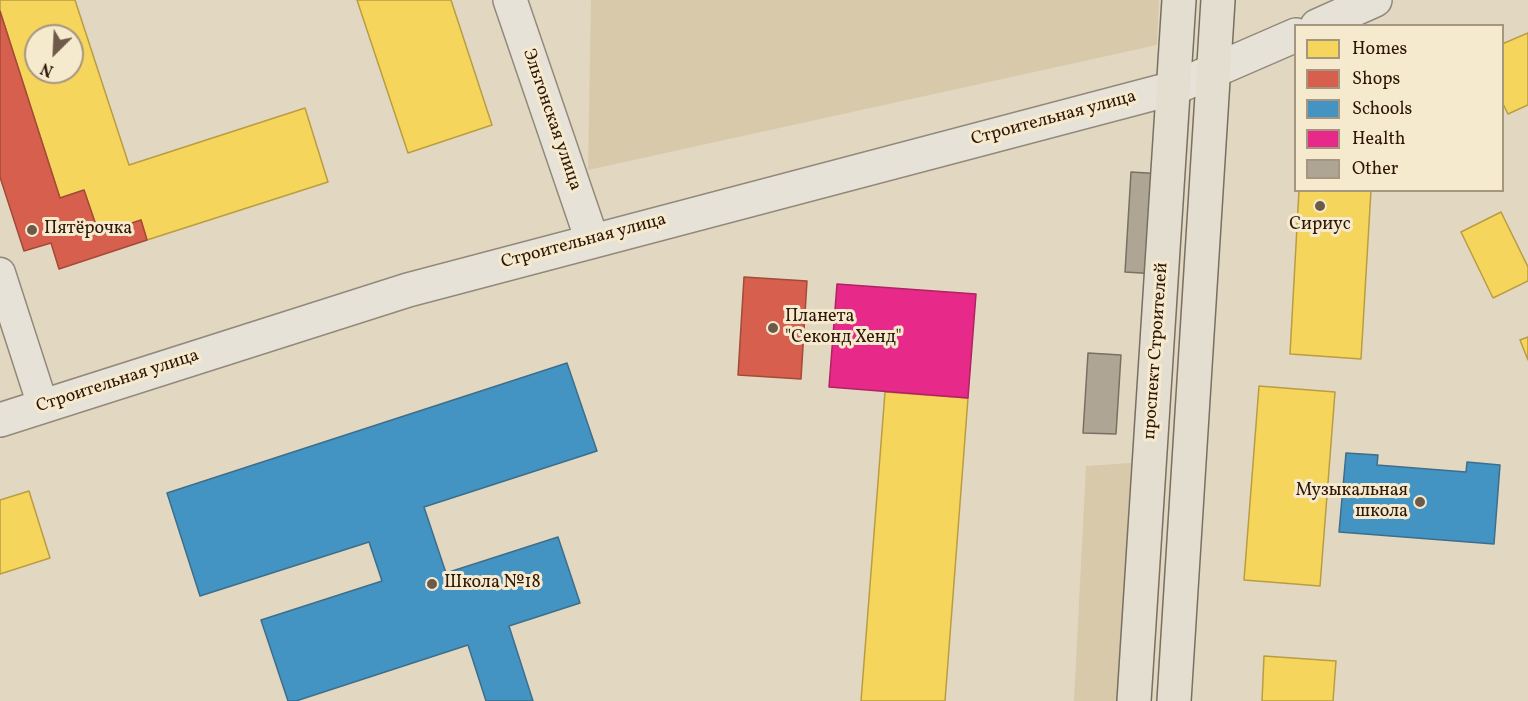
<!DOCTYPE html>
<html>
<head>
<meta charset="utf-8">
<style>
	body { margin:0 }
	#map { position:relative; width:1528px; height:701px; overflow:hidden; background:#e2d8c1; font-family:Vollkorn,serif }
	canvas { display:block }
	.legend { position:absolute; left:1294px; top:24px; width:210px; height:168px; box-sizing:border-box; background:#f5eace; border:2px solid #a6957f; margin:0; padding:8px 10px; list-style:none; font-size:18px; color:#2f1608 }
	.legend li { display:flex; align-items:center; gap:12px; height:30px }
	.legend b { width:30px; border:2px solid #a6957f }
	.north { position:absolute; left:24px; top:24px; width:60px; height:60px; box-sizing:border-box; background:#f5eace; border:2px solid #a6957f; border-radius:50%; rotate:204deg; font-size:16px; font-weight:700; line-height:24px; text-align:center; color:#2f1608 }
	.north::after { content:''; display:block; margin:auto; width:21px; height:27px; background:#6e5a49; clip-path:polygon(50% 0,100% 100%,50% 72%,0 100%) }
</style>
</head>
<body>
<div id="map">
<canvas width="1528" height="701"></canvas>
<ul class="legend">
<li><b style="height:16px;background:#f6d55c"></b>Homes</li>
<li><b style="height:16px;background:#d6604d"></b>Shops</li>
<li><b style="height:16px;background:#4393c3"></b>Schools</li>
<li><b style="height:16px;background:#e7298a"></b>Health</li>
<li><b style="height:16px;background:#aea595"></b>Other</li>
</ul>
<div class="north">N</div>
</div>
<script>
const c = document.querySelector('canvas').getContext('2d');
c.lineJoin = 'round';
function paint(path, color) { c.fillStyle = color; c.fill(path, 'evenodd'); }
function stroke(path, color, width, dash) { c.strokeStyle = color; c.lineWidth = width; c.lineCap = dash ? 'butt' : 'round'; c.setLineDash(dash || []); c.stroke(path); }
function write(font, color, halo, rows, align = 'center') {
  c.font = font + ' Vollkorn,serif'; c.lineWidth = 6; c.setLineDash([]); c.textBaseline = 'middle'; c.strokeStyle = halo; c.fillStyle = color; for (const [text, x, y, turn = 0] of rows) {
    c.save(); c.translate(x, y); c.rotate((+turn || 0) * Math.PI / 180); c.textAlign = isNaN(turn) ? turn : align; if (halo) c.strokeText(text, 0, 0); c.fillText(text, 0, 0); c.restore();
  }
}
paint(new Path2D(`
	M591 0H1159L1157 45 588 170Z
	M1131 463 1118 701H1074L1086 466Z`), '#d7c9aa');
const homes = new Path2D(`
	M0 0H75L129 165 305 108 328 182 147 240 141 220 99 234 84 190 60 198 0 11ZM36 36H72V72H36Z
	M357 0H451L492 125 408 153Z
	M1528 33V105L1508 114 1502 102V44Z
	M1299 190H1371L1361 359 1290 354Z
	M1501 212 1528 267V281L1493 298 1461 232Z
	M1528 337V360L1520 340Z
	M1259 386 1335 392 1320 586 1244 580Z
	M885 392 968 398 945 701H861Z
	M29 491 50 558 0 574V500Z
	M1264 656 1336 661 1333 701H1262Z`);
paint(homes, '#f6d55c');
stroke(homes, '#ba9c43', 1.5);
const shops = new Path2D(`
	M0 11 60 198 84 190 99 234 141 220 147 240 59 269 51 243 24 251 0 177Z
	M744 277 807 281 801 379 738 375Z`);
paint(shops, '#d6604d');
stroke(shops, '#a44a38', 1.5);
const schools = new Path2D(`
	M567 363 597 451 424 507 446 573 558 537 580 603 509 626 533 701H486L468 645 296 701H288L261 620 382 581 369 542 200 596 167 493Z
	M1346 453 1378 455 1377 465 1466 472 1467 462 1500 465 1494 544 1339 532Z`);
paint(schools, '#4393c3');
stroke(schools, '#3d6e8b', 1.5);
const health = new Path2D(`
	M837 284 976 294 968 398 829 387Z`);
paint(health, '#e7298a');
stroke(health, '#b02363', 1.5);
const building = new Path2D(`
	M1131 172 1163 174 1157 274 1125 272Z
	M1088 353 1121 355 1116 434 1083 433Z`);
paint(building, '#aea595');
stroke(building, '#787062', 1.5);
const pedestrian = new Path2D(`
	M0 273 43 406`);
const minor = new Path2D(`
	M510 0 592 240
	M1317 26 1375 0
	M0 420 408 290 1174 88 1296 35`);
const primary = new Path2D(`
	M1134 701 1179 0
	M1174 701 1218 0`);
stroke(pedestrian, '#92897b', 33);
stroke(minor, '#92897b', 36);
stroke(primary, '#787062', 36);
stroke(pedestrian, '#e7e2d7', 30);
stroke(minor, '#e7e2d7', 33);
stroke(primary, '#e4ded0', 33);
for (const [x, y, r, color] of [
	[1320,206,6,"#6e5a49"],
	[32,230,6,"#6e5a49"],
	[773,328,6,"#6e5a49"],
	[1420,502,6,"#6e5a49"],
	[432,584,6,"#6e5a49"]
]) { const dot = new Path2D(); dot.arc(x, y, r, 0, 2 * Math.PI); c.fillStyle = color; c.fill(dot); stroke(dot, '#f5eace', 2); }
write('18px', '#2f1608', '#f5eace', [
	["Строительная улица",1054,119,-15],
	["Эльтонская улица",551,120,71],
	["Строительная улица",584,242,-15],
	["проспект Строителей",1157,351,-86],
	["Строительная улица",118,382,-18]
]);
write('18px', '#2f1608', '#f5eace', [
	["Сириус",1320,226,"center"],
	["Пятёрочка",44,230],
	["Планета",785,318],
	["\"Секонд Хенд\"",785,339],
	["Музыкальная",1408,492,"right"],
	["школа",1408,513,"right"],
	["Школа №18",444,584]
], 'left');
</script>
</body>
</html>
